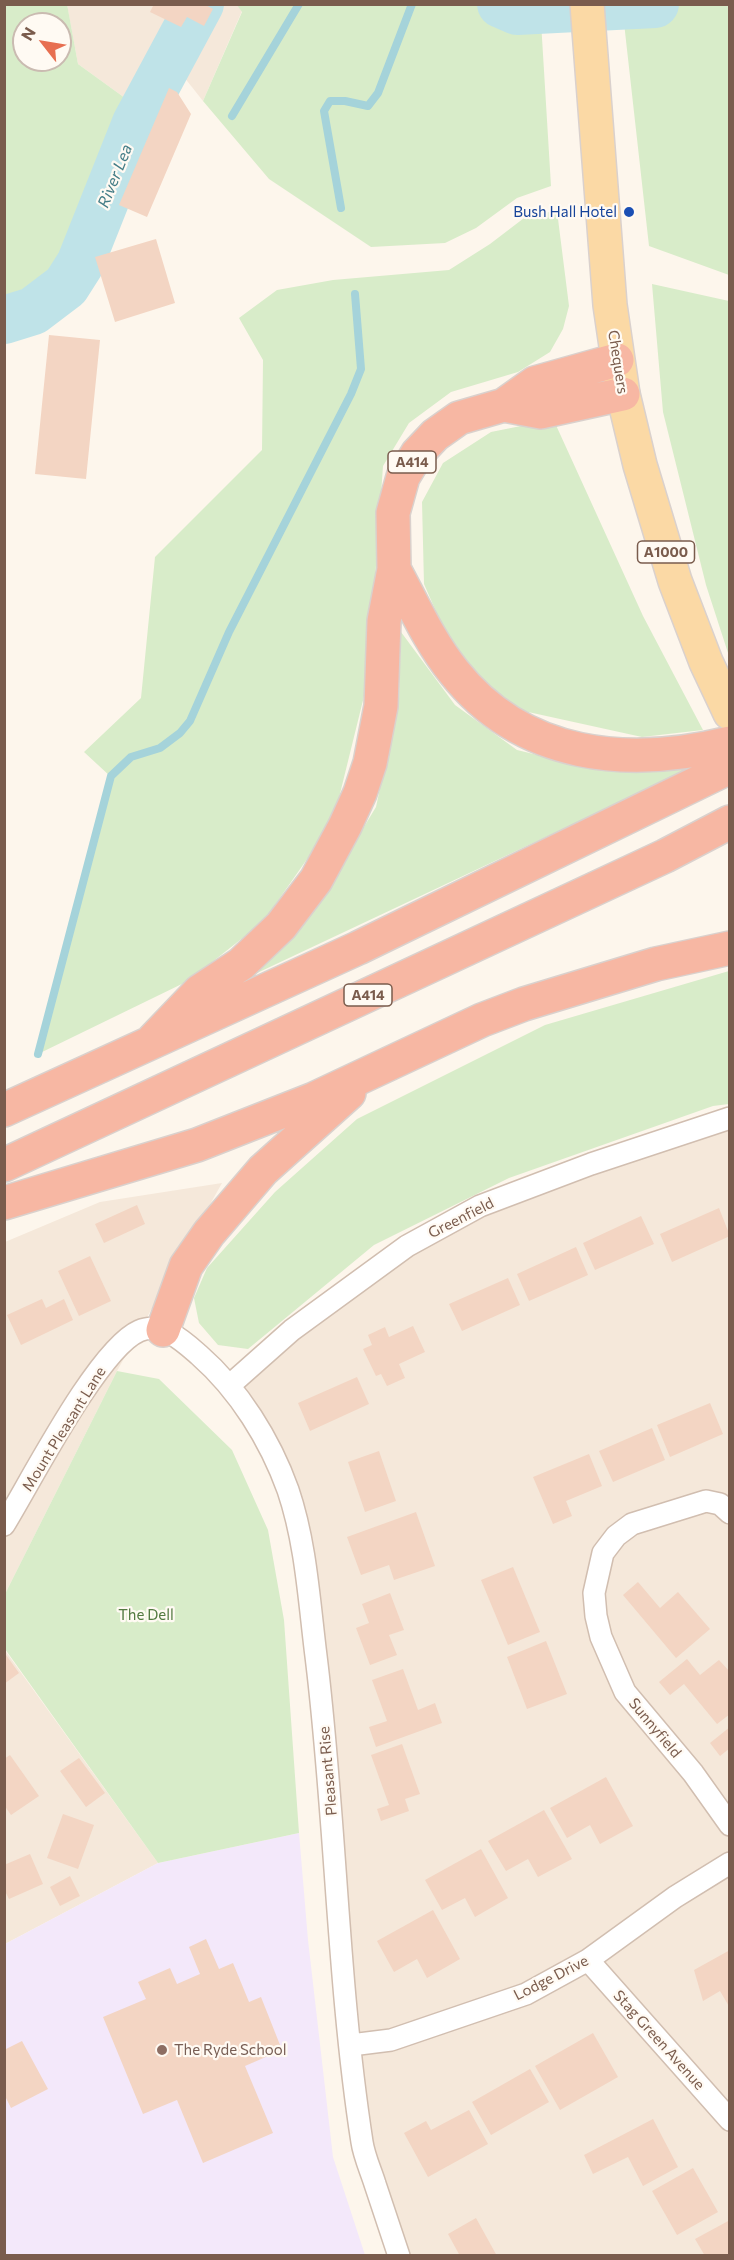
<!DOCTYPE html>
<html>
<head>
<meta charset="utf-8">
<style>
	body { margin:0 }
	#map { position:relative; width:734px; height:2260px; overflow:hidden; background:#fdf6ec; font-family:Commissioner,sans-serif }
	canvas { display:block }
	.frame { position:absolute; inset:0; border:6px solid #7a5c4d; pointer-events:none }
	.north { position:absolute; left:12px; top:12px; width:60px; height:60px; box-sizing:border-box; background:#fffaf3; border:2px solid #cabbb1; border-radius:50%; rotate:301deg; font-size:16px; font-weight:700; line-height:24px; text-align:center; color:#7a5c4d }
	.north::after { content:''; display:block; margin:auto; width:21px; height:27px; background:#e76f51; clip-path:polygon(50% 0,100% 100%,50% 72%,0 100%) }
</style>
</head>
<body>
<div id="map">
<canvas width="734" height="2260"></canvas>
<div class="frame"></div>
<div class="north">N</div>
</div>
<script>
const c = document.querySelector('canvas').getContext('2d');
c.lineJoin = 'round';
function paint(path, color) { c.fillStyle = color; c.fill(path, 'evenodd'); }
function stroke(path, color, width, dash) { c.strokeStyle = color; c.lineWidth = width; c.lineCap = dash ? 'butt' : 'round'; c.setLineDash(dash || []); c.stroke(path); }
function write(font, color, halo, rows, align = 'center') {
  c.font = font + ' Commissioner,sans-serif'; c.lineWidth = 4.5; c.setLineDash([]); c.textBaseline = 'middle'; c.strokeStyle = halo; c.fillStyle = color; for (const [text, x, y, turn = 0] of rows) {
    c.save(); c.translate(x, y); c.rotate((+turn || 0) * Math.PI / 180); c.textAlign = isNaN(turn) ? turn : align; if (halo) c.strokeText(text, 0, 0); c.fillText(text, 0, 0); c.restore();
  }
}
paint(new Path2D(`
	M237 4 242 11 203 101 180 72 157 63 136 106 78 64 67 5Z
	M729 1118V2255H399L363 2146 301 1534 230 1385 407 1246Z
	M222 1183 117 1371 5 1594V1242L100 1202Z
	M4 1649 158 1863 5 1944H4Z`), '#f5e8da');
paint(new Path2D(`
	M299 1833 308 1940 333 2157 365 2255 5 2256V1944L158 1863Z`), '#f3e8fa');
paint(new Path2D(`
	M67 4 78 64 136 106 80 234 57 277 20 304 5 307V5ZM24 24H60V60H24Z
	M237 5H540L551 186 517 198 476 228 445 243 371 247 269 179 203 101 242 12Z
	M622 5H729V275L649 246Z
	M557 211 569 306 563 329 550 352 518 372 451 392 409 423 383 466 368 680 333 822 263 922 188 981 38 1054 111 777 84 752 141 698 155 557 262 450 263 360 239 318 277 290 333 280 449 270 490 244 528 215Z
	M652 284 729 301V656L706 585 663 412Z
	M555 423 643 616 703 730 642 737 519 710 458 662 424 584 422 502 443 463 491 432 526 425Z
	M401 632 455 705 517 750 587 767 688 770 255 974 316 906 376 807 399 699Z
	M729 971V1104L713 1106 509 1178 374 1245 248 1349 218 1345 199 1323 194 1298 207 1268 275 1192 357 1119 545 1025Z
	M117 1371 159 1379 232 1450 268 1530 284 1620 299 1833 158 1863 5 1649V1594Z`), '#d8ecc9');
stroke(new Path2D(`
	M232 116 299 4
	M341 208 324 111 330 101H345L368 106 378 93 412 4
	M38 1054 111 776 131 757 160 748 180 733 190 721 229 632 351 394 361 369 355 294`), '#a5d3da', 8);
stroke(new Path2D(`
	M501 4 517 11 655 4
	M4 320 33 311 66 286 80 264 136 123 200 4`), '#bfe3e8', 48);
paint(new Path2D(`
	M154 4H204L213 9 204 26 187 17 181 27 150 12Z
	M169 88 177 92 191 114 147 217 119 205Z
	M156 239 175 303 115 322 95 257Z
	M49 335 100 340 86 479 35 474Z
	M137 1205 145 1224 104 1243 95 1224Z
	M719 1208 730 1236 672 1262 660 1234Z
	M641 1216 654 1244 595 1270 583 1243Z
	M576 1247 588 1275 529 1301 517 1274Z
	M90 1256 111 1301 79 1316 58 1271Z
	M508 1278 520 1305 462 1331 449 1304Z
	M42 1299 46 1308 64 1299 73 1320 21 1345 7 1315Z
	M413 1326 425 1352 399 1364 405 1378 387 1386 381 1374 376 1376 363 1349 372 1345 368 1335 385 1327 389 1337Z
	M357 1377 369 1404 310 1431 298 1403Z
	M710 1403 723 1434 670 1457 657 1425Z
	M652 1428 665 1460 613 1482 599 1451Z
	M379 1451 396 1501 365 1512 348 1462Z
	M589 1454 602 1486 566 1501 572 1516 553 1524 533 1477Z
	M416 1512 435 1566 394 1580 389 1565 361 1575 347 1537Z
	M513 1567 540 1632 508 1645 481 1580Z
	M638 1582 660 1608 678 1592 710 1629 676 1658 623 1595Z
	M390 1593 404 1630 389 1635 397 1655 370 1665 356 1628 369 1623 362 1604Z
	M546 1641 567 1694 527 1709 507 1657Z
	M6 1655 19 1673 4 1684V1656Z
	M687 1659 700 1675 719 1660 730 1672V1714L717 1724 684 1684 670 1695 659 1682Z
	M403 1669 418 1710 435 1703 442 1723 376 1747 369 1727 387 1721 372 1680Z
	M730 1727V1748L720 1756 710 1743Z
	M402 1744 420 1794 405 1799 409 1811 381 1821 377 1809 389 1805 371 1755Z
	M10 1755 39 1796 11 1815 4 1805V1759Z
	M79 1758 105 1793 86 1807 60 1771Z
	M606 1777 633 1826 600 1844 590 1825 567 1838 550 1808Z
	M544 1810 572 1859 538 1877 528 1859 506 1871 488 1841Z
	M63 1814 94 1825 78 1869 47 1858Z
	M481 1849 508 1898 475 1917 465 1898 442 1910 425 1880Z
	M30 1854 43 1884 9 1899 4 1889V1865Z
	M70 1876 80 1896 60 1906 50 1887Z
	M433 1910 460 1959 427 1978 417 1959 394 1972 377 1941Z
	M206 1939 219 1969 233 1963 249 2002 261 1997 282 2050 245 2066 273 2133 203 2163 177 2100 143 2114 103 2017 146 1999 138 1982 170 1968 177 1984 200 1974 189 1947Z
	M730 1950V2008L720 1991 703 2001 694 1970Z
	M593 2033 618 2077 560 2110 535 2066Z
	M22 2041 48 2089 11 2108 4 2094V2050Z
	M530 2069 549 2102 491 2135 472 2102Z
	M469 2110 488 2144 428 2177 404 2133 426 2121 431 2130Z
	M653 2119 678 2167 643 2186 628 2157 593 2174 584 2155Z
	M693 2168 718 2212 677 2235 652 2191Z
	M476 2218 497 2256H460L448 2234Z
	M730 2220V2256H705L695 2239Z`), '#f3d5c3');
const street = new Path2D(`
	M230 1385 292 1330 407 1246 480 1206 591 1164 730 1118
	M730 1513 720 1504 706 1501 632 1524 616 1536 603 1553 594 1593 596 1616 601 1637 625 1692 693 1773 730 1825
	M4 1525C30 1483 98 1349 139 1331 162 1321 183 1341 199 1355 239 1390 270 1440 288 1490 306 1543 309 1600 316 1656 336 1817 337 1981 362 2142 364 2156 371 2171 375 2184 383 2208 391 2232 399 2256
	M588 1960 730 2120
	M351 2045 391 2040 526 1994 588 1960 675 1897 730 1863`);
const primary = new Path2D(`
	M587 4 610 305 623 394 640 465 675 581 706 662 730 713`);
const highway = new Path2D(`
	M504 405 541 412 623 394
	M394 569C413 604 429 641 454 672 523 759 628 768 730 743
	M153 1040 200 991 241 964 281 926 316 880 345 826 360 793 370 763 381 706 384 621 394 569 393 513 403 477 417 454 435 435 459 418 504 405 535 383 617 360
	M4 1110 358 948 730 767
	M4 1165 665 856 730 822
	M4 1203 197 1145 314 1099 482 1020 524 1004 656 964 730 948
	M163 1330 186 1266 209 1233 263 1170 349 1093`);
stroke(street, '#d1beb0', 24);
stroke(primary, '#dad1cd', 36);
stroke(highway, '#dad1cd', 36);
stroke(street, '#fff', 21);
stroke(primary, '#fbd9a5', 33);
stroke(highway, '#f7b7a3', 33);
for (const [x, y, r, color] of [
	[629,212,6,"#1a4fb4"],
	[162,2050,6,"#8d6e63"]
]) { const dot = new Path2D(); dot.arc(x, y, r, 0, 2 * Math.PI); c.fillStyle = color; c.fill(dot); stroke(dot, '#fffaf3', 2); }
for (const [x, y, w] of [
	[412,462,48],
	[666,552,57],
	[368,995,48]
]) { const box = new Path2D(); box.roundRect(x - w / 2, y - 11, w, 22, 4.5); c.fillStyle = '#fffaf3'; c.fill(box); stroke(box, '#7a5c4d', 1.5); }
write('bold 14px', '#7a5c4d', null, [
	["A414",412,462],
	["A1000",666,552],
	["A414",368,995]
]);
write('15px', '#164399', '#fffaf3', [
	["Bush Hall Hotel",617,212]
], 'right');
write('15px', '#7a5c4d', '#fffaf3', [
	["Chequers",618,362,81],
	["Greenfield",461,1218,-27],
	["Mount Pleasant Lane",64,1429,-58],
	["Sunnyfield",655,1728,50],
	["Pleasant Rise",328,1771,-95],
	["Lodge Drive",551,1978,-27],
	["Stag Green Avenue",659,2040,48]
]);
write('15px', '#537a41', '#fffaf3', [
	["The Dell",146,1615]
]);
write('15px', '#785e54', '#fffaf3', [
	["The Ryde School",174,2050]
], 'left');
write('italic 16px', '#437c86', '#fffaf3', [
	["River Lea",115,176,-68]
]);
</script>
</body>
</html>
